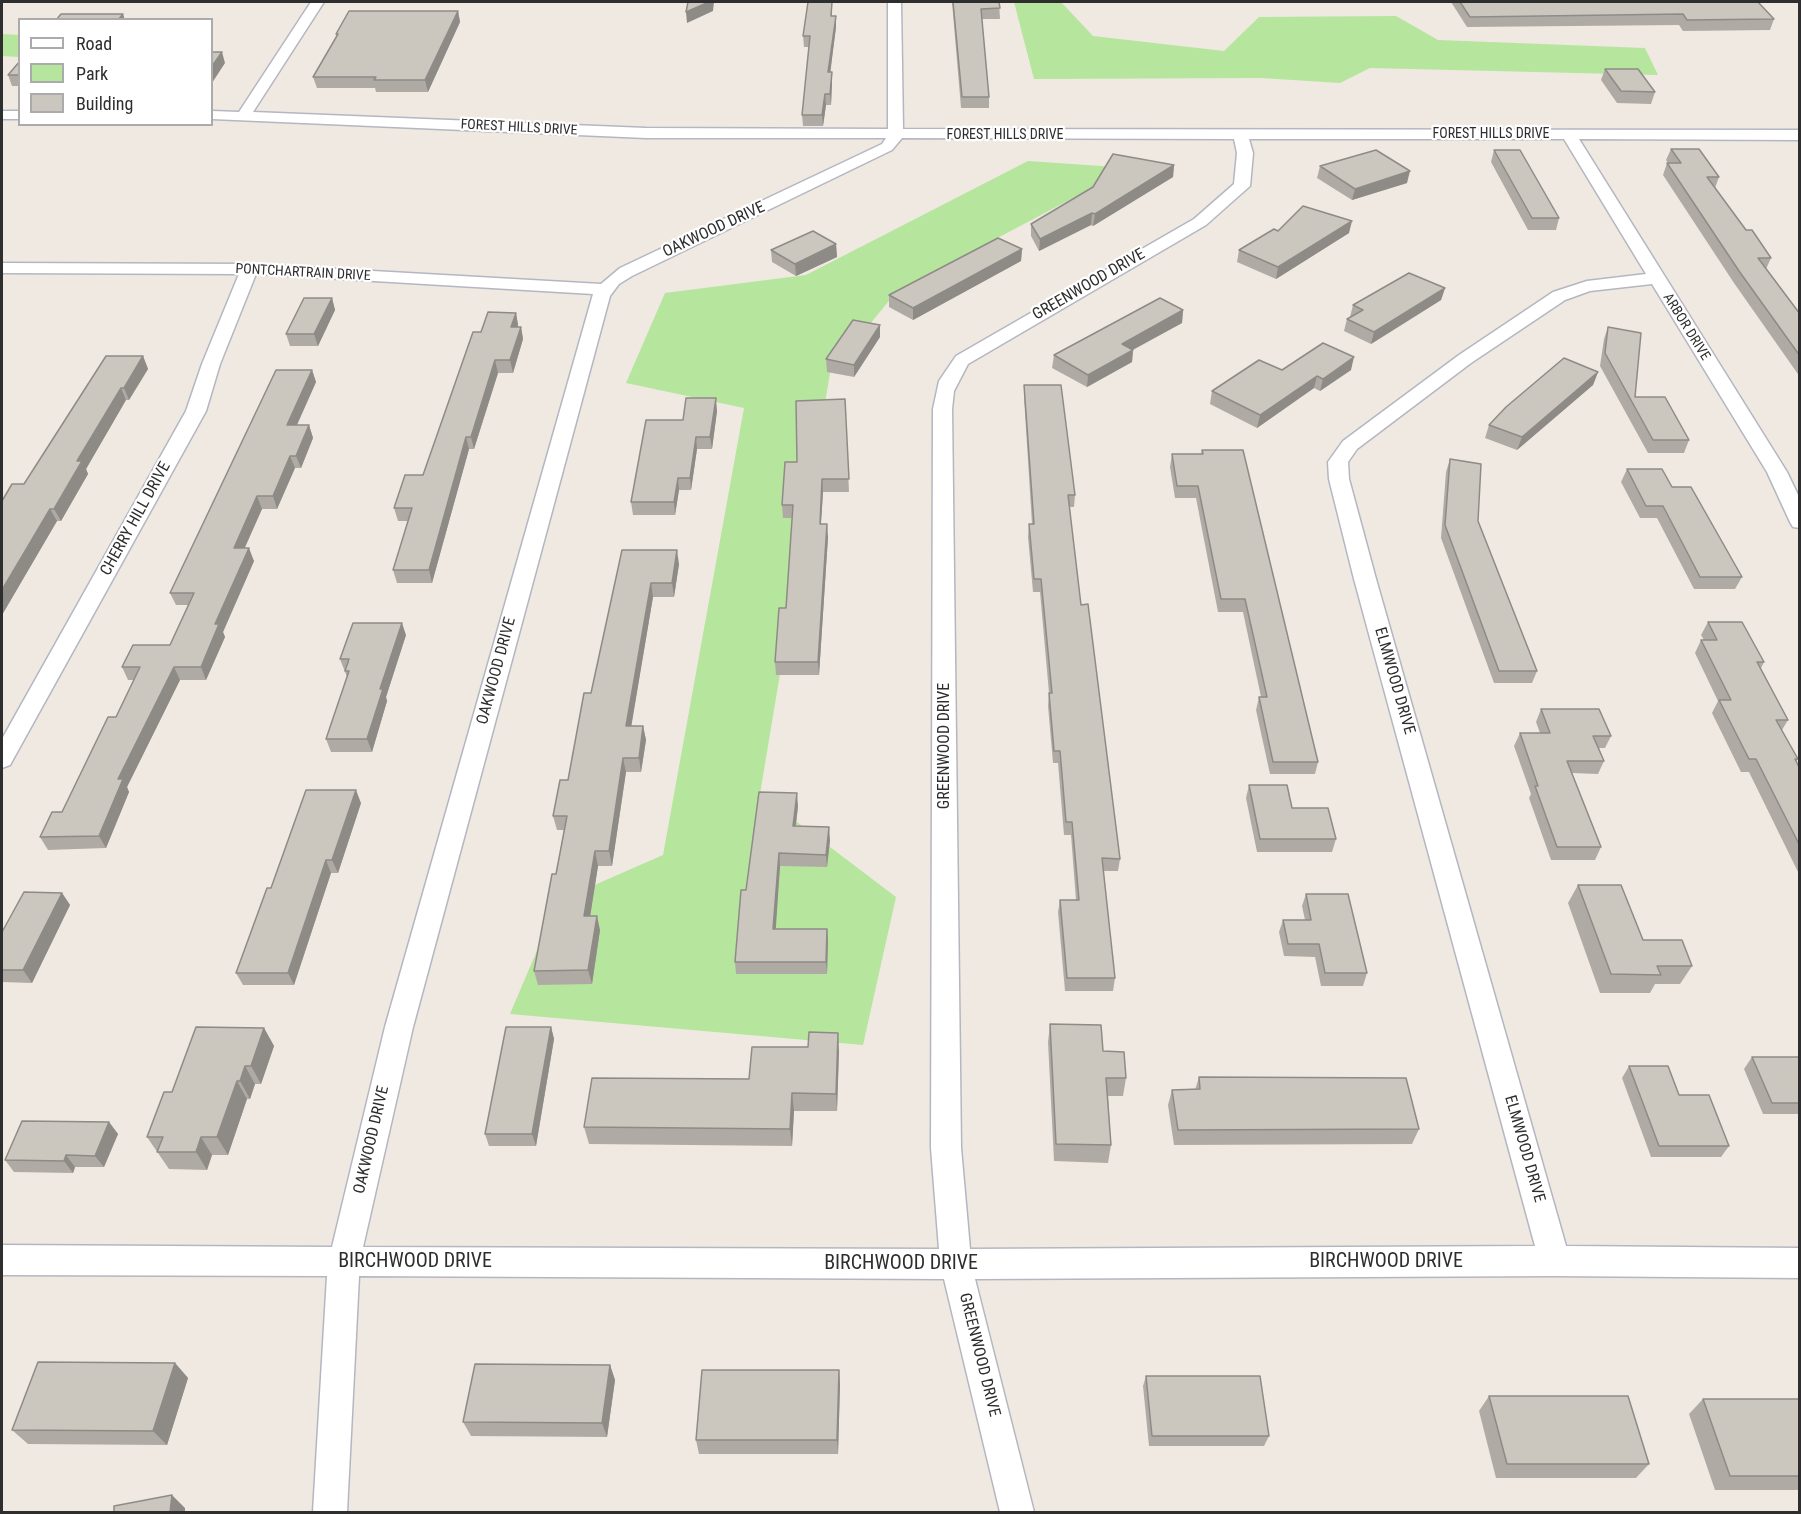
<!DOCTYPE html>
<html>
<head>
<meta charset="utf-8">
<style>
	body { margin:0 }
	#map { position:relative; width:1801px; height:1514px; overflow:hidden; background:#efe9e1; font-family:"Roboto Condensed",sans-serif }
	canvas { display:block }
	.frame { position:absolute; inset:0; border:3px solid #2e2e2e; pointer-events:none }
	.legend { position:absolute; left:18px; top:18px; width:195px; height:108px; box-sizing:border-box; background:#fff; border:2px solid #ababab; margin:0; padding:8px 10px; list-style:none; font-size:18px; color:#2e2e2e }
	.legend li { display:flex; align-items:center; gap:12px; height:30px }
	.legend b { width:30px; border:2px solid #ababab }
</style>
</head>
<body>
<div id="map">
<canvas width="1801" height="1514"></canvas>
<div class="frame"></div>
<ul class="legend">
<li><b style="height:8px;background:#fff"></b>Road</li>
<li><b style="height:16px;background:#b6e59e"></b>Park</li>
<li><b style="height:16px;background:#cbc7bf"></b>Building</li>
</ul>
</div>
<script>
const c = document.querySelector('canvas').getContext('2d');
c.lineJoin = 'round';
function paint(path, color) { c.fillStyle = color; c.fill(path, 'evenodd'); }
function stroke(path, color, width, dash) { c.strokeStyle = color; c.lineWidth = width; c.lineCap = dash ? 'butt' : 'round'; c.setLineDash(dash || []); c.stroke(path); }
function write(font, color, halo, rows, align = 'center') {
  c.font = font + ' "Roboto Condensed",sans-serif'; c.lineWidth = 4.5; c.setLineDash([]); c.textBaseline = 'middle'; c.strokeStyle = halo; c.fillStyle = color; for (const [text, x, y, turn = 0] of rows) {
    c.save(); c.translate(x, y); c.rotate((+turn || 0) * Math.PI / 180); c.textAlign = isNaN(turn) ? turn : align; if (halo) c.strokeText(text, 0, 0); c.fillText(text, 0, 0); c.restore();
  }
}
paint(new Path2D(`
	M1014 2H1061L1093 36 1224 51 1259 17 1396 16 1438 40 1645 48 1658 75 1370 68 1340 83 1261 78 1034 79Z
	M2 34 19 35V57L2 56Z
	M1028 161 1130 168 897 291 830 373 760 794 896 897 863 1045 510 1014 558 901 663 855 744 408 626 383 665 293 806 275Z`), '#b6e59e');
const street = new Path2D(`
	M311 2H324L253 112 646 128 888 129V2H901L903 129 1800 130V140L1579 139 1787 472 1800 499V528L1793 527 1790 522 1767 472 1652 284 1590 291 1565 300 1471 363 1357 449 1348 462 1349 479 1376 579 1566 1246 1800 1248V1278L1555 1276 975 1279 1034 1512H1000L944 1279 359 1276 347 1512H313L327 1276 2 1275V1245L332 1247 385 1027 593 294 256 274 220 364 206 411 10 765 2 768V739L186 411 202 364 239 274 2 273V263L250 264 601 284 620 268 882 144 886 138H646L212 119V111L239 112ZM902 138 1234 139 1237 153 1234 184 1194 219 956 356 939 381 933 409 931 1148 939 1249 363 1247 413 1027 610 296 619 284 632 276 892 150ZM1249 139H1564L1646 274 1587 281 1553 292 1459 355 1343 441 1328 462 1329 479 1354 579 1535 1246 970 1249 961 1148 952 409 954 391 968 364 1206 225 1250 186 1253 153Z
	M2 111H20V119H2Z`);
stroke(street, '#b4b7c1', 3);
paint(street, '#fff');
paint(new Path2D(`
	M832 2V16H836V27L830 72 832 83 831 105H826L823 126H803L802 115 809 47H804L803 36Z
	M952 2H999L1000 19H982L989 97V108H961Z
	M1451 2H1758L1774 19 1770 30 1683 31 1679 25 1467 27Z
	M458 11 460 22 428 92H376L375 88H317L313 77 337 37 336 34Z
	M20 61V86H12L8 75Z
	M1605 69 1655 92 1651 104 1617 103 1601 80Z
	M1671 149 1719 177 1715 188 1746 230 1771 258 1766 269 1800 314V377L1734 283 1663 175 1667 163H1668L1666 160Z
	M1494 150 1559 218 1556 230H1528L1491 162Z
	M1174 165 1173 177 1093 226 1091 225 1039 251 1031 236V224Z
	M1320 166 1407 183 1352 200 1317 178Z
	M1278 231 1349 233 1276 279 1237 262 1239 250Z
	M836 244 837 257 796 276 772 262 771 250Z
	M1022 249 1021 261 913 320 889 307V295Z
	M1445 288 1441 300 1371 344 1344 331 1347 319 1350 317 1353 305Z
	M332 298 335 310 318 346H290L286 334Z
	M1183 310 1182 323 1133 350 1132 362 1087 387 1052 368 1054 355Z
	M516 313 518 325V327H521L523 339 513 373H498L474 449H469L432 583H397L393 570 408 521H398L394 508 423 475 481 332Z
	M1608 327 1635 397 1689 440 1684 453H1648L1600 366 1604 339Z
	M880 337 854 377 827 372 826 359Z
	M143 356 148 369 129 400H126L86 469 88 474 61 521H57L2 615V501L24 484Z
	M312 370 316 382 297 425H309L313 438 301 468H295L277 509H262L244 548 254 561 223 632 225 637 206 680H180L127 787 129 792 106 848 48 850 40 837 62 812 116 717 134 680H128L122 667 170 645 188 605H176L170 593Z
	M1282 370H1351L1320 391 1314 388 1257 428 1210 404 1212 391Z
	M1598 372 1593 385 1517 450 1485 438 1489 425Z
	M1024 385 1075 495 1074 507H1069L1081 605 1120 859 1118 871H1103L1115 978 1113 991H1065L1058 912 1060 900H1076L1071 835H1064L1058 763H1053L1048 706 1049 693 1040 592H1033L1028 537 1029 524H1032L1024 397Z
	M845 399 849 492H823L821 524 828 537 819 675H776L775 662 786 608 792 518H783L782 505 797 462Z
	M717 411 712 449H697L691 490H679L675 515H633L631 502 683 420Z
	M1202 450 1318 762 1315 774H1270L1256 710 1259 697H1261L1243 612H1218L1196 498H1175L1170 467 1172 454H1201Z
	M1450 459 1537 671 1532 683H1494L1441 538 1446 472Z
	M1627 469 1672 487 1742 577 1735 589H1694L1657 518H1640L1621 482Z
	M622 550 679 564 674 597H653L631 726H643L646 740 641 772H626L612 866H598L590 916 600 930 592 984 538 985 534 971 556 874 564 830H557L553 816 568 780 591 693Z
	M1708 622 1764 662 1761 668 1788 720 1782 730 1798 759 1796 762 1800 769V876L1749 772H1741L1712 713 1718 701 1695 653 1701 640H1704L1701 635Z
	M406 635 386 697 387 701 372 752H331L326 739 347 677 340 659Z
	M1541 709 1611 736 1605 748H1599L1604 761 1598 774 1572 773 1601 847 1595 860H1551L1529 798 1531 794 1514 746 1520 733H1540L1536 722Z
	M1249 785 1292 808 1336 839 1332 852H1257L1246 798Z
	M361 803 338 873H331L294 985H243L236 973 271 888Z
	M798 806 796 826 830 840 827 867 780 866 775 929H827L828 941 827 974H736L735 962 746 890Z
	M1578 885 1643 940 1692 966 1680 984H1655L1650 993H1600L1568 903Z
	M62 893 70 905 32 983 2 982V932Z
	M1306 894 1367 973 1363 986H1321L1315 957 1284 956 1279 932 1283 920H1305L1302 906Z
	M1050 1024 1103 1051 1126 1078 1123 1096H1108L1111 1145 1108 1163 1054 1161 1048 1042Z
	M551 1027 554 1039 536 1146H489L485 1134Z
	M264 1028 274 1046 261 1084H255L250 1099H247L228 1155H212L207 1170 169 1169 147 1137 172 1092Z
	M839 1051 837 1111H794L792 1146 589 1144 584 1127 749 1079Z
	M1752 1057H1800V1114H1763L1744 1069Z
	M1629 1066 1679 1095 1729 1146 1721 1157H1651L1622 1078Z
	M1199 1077 1419 1129 1412 1144 1174 1145 1168 1105 1172 1090H1195Z
	M109 1122 118 1134 104 1167H75L73 1173 14 1172 5 1160Z
	M175 1363 188 1378 167 1445 28 1444 12 1430Z
	M610 1365 615 1380 607 1437 471 1436 463 1422Z
	M839 1370 840 1385 838 1454H699L696 1440Z
	M1146 1376 1269 1436 1264 1446H1149L1143 1386Z
	M1489 1396 1649 1464 1636 1478H1496L1479 1411Z
	M1703 1399H1800V1490H1715L1689 1414Z`), '#afaba4');
paint(new Path2D(`
	M709 2H714L713 11 687 23 686 12Z
	M458 11 460 22 428 92 425 80Z
	M123 14 125 20H118Z
	M836 16V27L829 83 828 72Z
	M222 52 225 63 212 83V66Z
	M832 72V83L831 105 830 94Z
	M825 94 826 105 823 126 822 115Z
	M1174 165 1173 177 1093 226 1095 214Z
	M1410 171 1407 183 1352 200 1355 189Z
	M1092 213 1091 225 1039 251 1040 239Z
	M1352 221 1349 233 1276 279 1278 267Z
	M836 244 837 257 796 276 795 264Z
	M1022 249 1021 261 913 320V308Z
	M1445 288 1441 300 1371 344 1374 332Z
	M332 298 335 310 318 346 314 334Z
	M1183 310 1182 323 1121 356 1122 344Z
	M516 313 518 325 514 339 511 327Z
	M880 325V337L854 377V365Z
	M521 327 523 339 513 373 510 360Z
	M1133 350 1132 362 1087 387 1088 375Z
	M143 356 148 369 129 400 124 388Z
	M1354 357 1351 370 1320 391 1323 379Z
	M495 360 498 373 474 449 471 437Z
	M312 370 316 382 291 438 287 425Z
	M1598 372 1593 385 1517 450 1522 437Z
	M1317 376 1314 388 1257 428 1260 415Z
	M121 388 126 400 86 469 88 474 61 521 54 509 77 461Z
	M716 398 717 411 712 449 710 437Z
	M309 425 313 438 301 468 296 456Z
	M466 437 469 449 432 583 429 570Z
	M696 437 697 449 691 490 690 478Z
	M290 456 295 468 277 509 273 496Z
	M678 478 679 490 675 515 674 502Z
	M822 479 823 492 820 537V524Z
	M257 496 262 509 239 561 234 548Z
	M50 509 57 521 2 615V590Z
	M827 524 828 537 819 675 818 662Z
	M249 548 254 561 223 632 225 637 206 680 201 667 215 624Z
	M677 550 679 564 674 597 672 583Z
	M651 583 653 597 629 740 626 726Z
	M402 623 406 635 386 697 387 701 372 752 367 739 380 689Z
	M174 667 180 680 127 787 129 792 106 848 99 836 118 779Z
	M643 726 646 740 641 772 639 758Z
	M623 758 626 772 612 866 609 851Z
	M356 790 361 803 338 873 332 860Z
	M797 793 798 806 794 839 793 826Z
	M829 827 830 840 827 867 826 855Z
	M595 851 598 866 588 930 584 916Z
	M779 853 780 866 775 941 773 929Z
	M326 860 331 873 294 985 288 973Z
	M62 893 70 905 32 983 23 970Z
	M597 916 600 930 592 984 588 970Z
	M827 929 828 941 827 974 826 962Z
	M551 1027 554 1039 536 1146 532 1134Z
	M264 1028 274 1046 261 1084 251 1066Z
	M838 1033 839 1051 837 1111 836 1094Z
	M245 1066 255 1084 250 1099 240 1081Z
	M237 1081 247 1099 228 1155 217 1137Z
	M792 1093 794 1111 792 1146 790 1129Z
	M109 1122 118 1134 104 1167 95 1156Z
	M201 1137 212 1155 207 1170 196 1152Z
	M66 1155 75 1167 73 1173 64 1161Z
	M175 1363 188 1378 167 1445 153 1431Z
	M610 1365 615 1380 607 1437 602 1423Z
	M839 1370 840 1385 838 1454 837 1440Z
	M172 1495 185 1508V1512H170Z`), '#8e8b86');
const building = new Path2D(`
	M688 2H709L686 12Z
	M808 2H832L831 16H836L828 72H832L830 94H825L822 115H802L810 36H803Z
	M953 2H999L1000 8 981 9 989 97H962Z
	M1460 2H1758L1774 19 1687 20 1683 14 1470 17Z
	M349 11H458L425 80H374L376 77H313L338 34H336Z
	M61 14H123L118 20H56Z
	M212 52H222L212 66Z
	M20 61V75H8Z
	M1605 69H1638L1655 92 1621 91Z
	M1671 149H1699L1719 177H1707L1746 230H1752L1771 258H1758L1800 314V356L1739 271 1667 163H1681Z
	M1376 150 1410 171 1355 189 1320 166Z
	M1494 150H1520L1559 218H1532Z
	M1113 154 1174 165 1095 214 1092 213 1040 239 1031 224 1093 187Z
	M1303 206 1352 221 1278 267 1239 250 1274 229 1278 231Z
	M813 231 836 244 795 264 771 250Z
	M998 238 1022 249 913 308 889 295Z
	M1409 273 1445 288 1374 332 1347 319 1363 310 1353 305Z
	M304 298H332L314 334H286Z
	M1160 298 1183 310 1122 344 1133 350 1088 375 1054 355Z
	M488 312 516 313 511 327H521L510 360H495L471 437H466L429 570H393L412 508H394L405 475H423L473 332H481Z
	M853 320 880 325 854 365 826 359Z
	M1608 327 1641 333 1635 397H1665L1689 440H1653L1605 353Z
	M1323 343 1354 357 1323 379 1317 376 1260 415 1212 391 1259 360 1282 370Z
	M106 356H143L124 388H121L77 461H82L54 509H50L2 590V501L12 484H24Z
	M1564 358 1598 372 1522 437 1489 425 1506 407Z
	M276 370H312L287 425H309L296 456H290L273 496H257L234 548H249L215 624H219L201 667H174L118 779H123L99 836 40 837 52 812H62L108 717H116L140 667H122L133 645H170L194 593H170Z
	M1024 385H1061L1075 495H1068L1081 605 1088 604 1120 859 1102 858 1115 978H1067L1060 900H1079L1072 822H1066L1060 751H1054L1049 693H1052L1041 579H1034L1029 524H1034Z
	M686 398H716L710 437H696L690 478H678L674 502H631L646 420H683Z
	M845 399 849 479H822L820 524H827L818 662H775L779 608H786L793 505H782L785 462H797L796 401Z
	M1202 450H1243L1318 762H1273L1259 697H1267L1245 599H1221L1198 486H1177L1172 454H1203Z
	M1450 459 1481 464 1478 521 1537 671H1499L1445 525Z
	M1627 469H1662L1672 487H1691L1742 577H1700L1663 506H1646Z
	M622 550H677L672 583H651L626 726H643L639 758H623L609 851H595L584 916H597L588 970 534 971 552 874H556L567 816H553L560 780H568L584 693H591Z
	M1708 622H1742L1764 662H1757L1788 720H1776L1798 759H1795L1800 769V846L1756 759H1749L1719 700H1731L1701 640H1717Z
	M353 623H402L380 689H383L367 739H326L349 671H345L349 659H340Z
	M1541 709H1599L1611 736H1593L1604 761H1567L1601 847H1557L1535 786H1538L1520 733H1550Z
	M1249 785H1287L1292 808H1328L1336 839H1260Z
	M306 790H356L332 860H326L288 973H236L267 888H271Z
	M759 792 797 793 793 826 829 827 826 855 779 853 773 929H827L826 962H735L741 890H746Z
	M1578 885H1621L1643 940H1682L1692 966H1657L1661 975 1611 974Z
	M24 892 62 893 23 970H2V932Z
	M1306 894H1348L1367 973H1325L1319 944H1288L1283 920H1311Z
	M1050 1024 1101 1025 1103 1051 1124 1052 1126 1078H1106L1111 1145 1056 1144Z
	M196 1027 264 1028 251 1066H245L240 1081H237L217 1137H201L196 1152H157L163 1137H147L164 1092H172Z
	M506 1027H551L532 1134H485Z
	M809 1032 838 1033 836 1094 792 1093 790 1129 584 1127 592 1078 749 1079 752 1047H808Z
	M1752 1057H1800V1103H1772Z
	M1629 1066H1668L1679 1095H1709L1729 1146H1659Z
	M1199 1077 1406 1078 1419 1129 1178 1130 1172 1090 1200 1089Z
	M22 1121 109 1122 95 1156 66 1155 64 1161 5 1160Z
	M38 1362 175 1363 153 1431 12 1430Z
	M475 1364 610 1365 602 1423 463 1422Z
	M702 1370H839L837 1440H696Z
	M1146 1376H1260L1269 1436H1152Z
	M1489 1396H1628L1649 1464H1507Z
	M1703 1399H1800V1476H1730Z
	M172 1495 170 1512H114V1506Z`);
paint(building, '#cbc7bf');
stroke(building, '#8e8b86', 1.5);
write('14px', '#2e2e2e', '#fff', [
	["FOREST HILLS DRIVE",519,128,3],
	["FOREST HILLS DRIVE",1491,134],
	["FOREST HILLS DRIVE",1005,135],
	["PONTCHARTRAIN DRIVE",303,273,3],
	["ARBOR DRIVE",1686,327,58]
]);
write('16px', '#2e2e2e', '#fff', [
	["OAKWOOD DRIVE",714,230,-25],
	["GREENWOOD DRIVE",1089,285,-30],
	["CHERRY HILL DRIVE",136,519,-61],
	["OAKWOOD DRIVE",497,671,-75],
	["ELMWOOD DRIVE",1394,681,74],
	["GREENWOOD DRIVE",945,746,-90],
	["OAKWOOD DRIVE",372,1140,-77],
	["ELMWOOD DRIVE",1524,1149,74],
	["GREENWOOD DRIVE",979,1355,76]
]);
write('20px', '#2e2e2e', '#fff', [
	["BIRCHWOOD DRIVE",415,1262],
	["BIRCHWOOD DRIVE",1386,1262],
	["BIRCHWOOD DRIVE",901,1264]
]);
</script>
</body>
</html>
